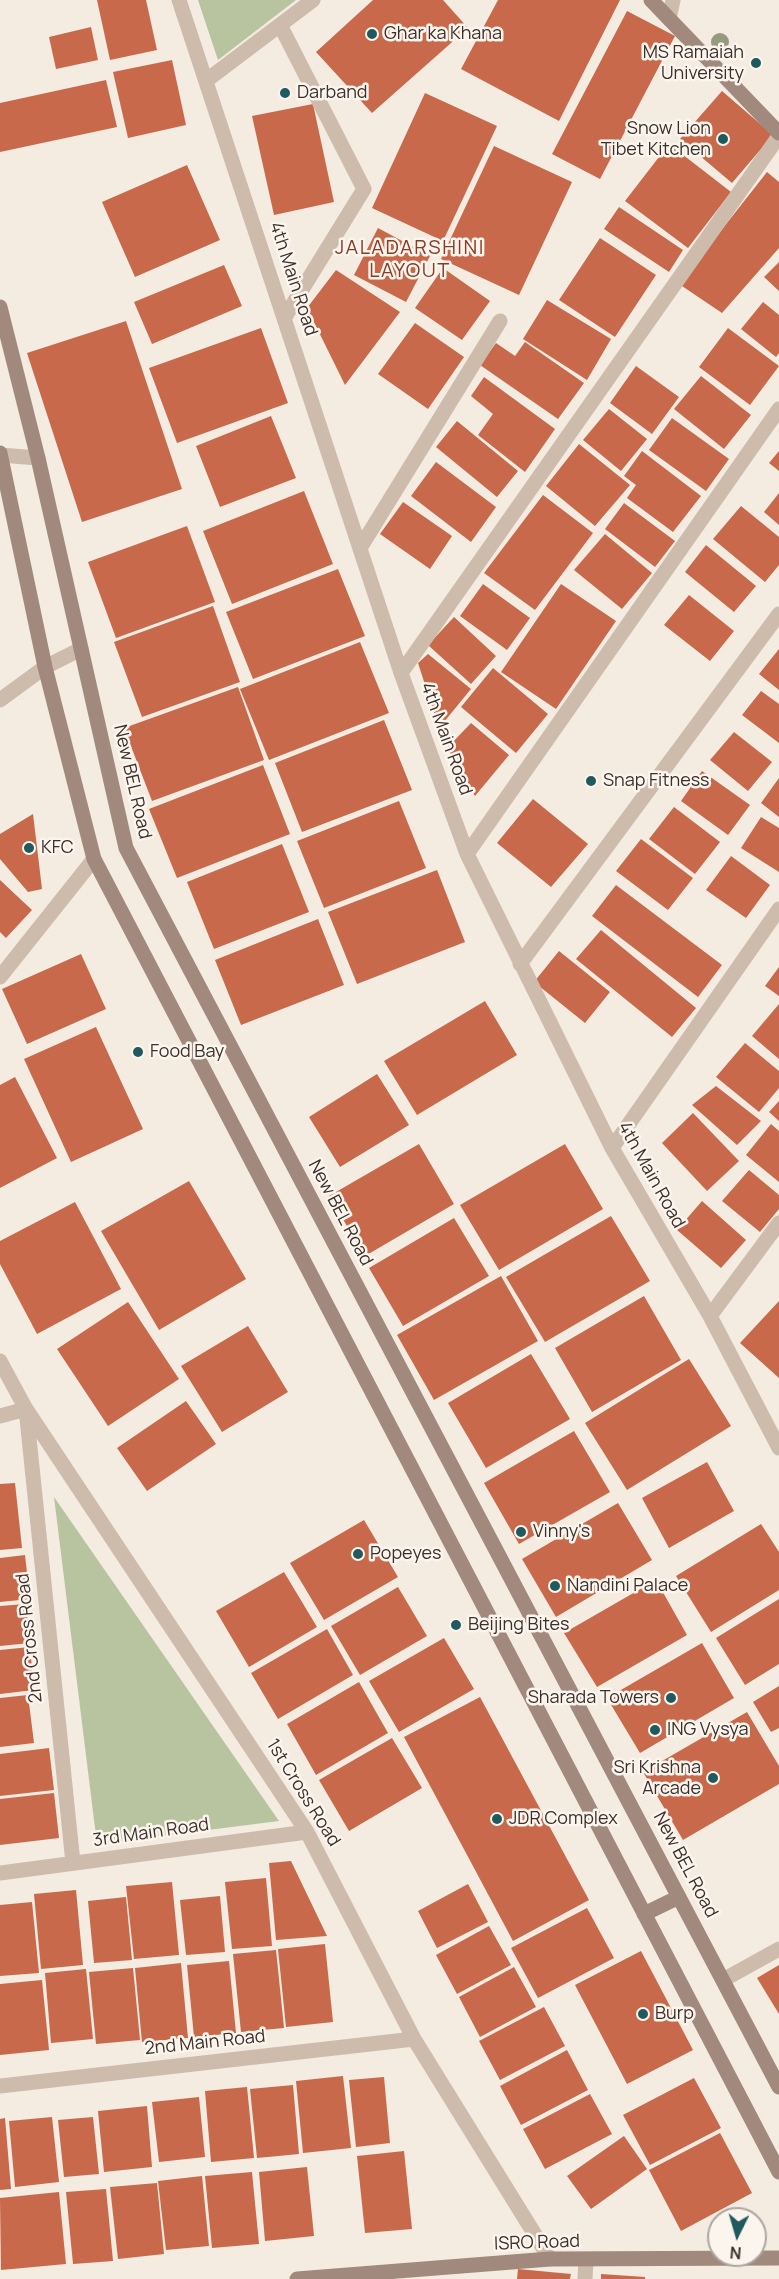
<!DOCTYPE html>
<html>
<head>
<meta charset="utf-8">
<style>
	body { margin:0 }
	#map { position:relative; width:779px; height:2279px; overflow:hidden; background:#f4ebe1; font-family:Manrope,sans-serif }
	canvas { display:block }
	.north { position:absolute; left:707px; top:2207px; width:60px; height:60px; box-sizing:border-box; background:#fbf5ee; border:2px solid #aea6a0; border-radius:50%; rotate:185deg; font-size:16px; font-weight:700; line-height:24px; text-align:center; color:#3b302b }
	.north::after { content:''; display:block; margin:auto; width:21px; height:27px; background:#1f5a5e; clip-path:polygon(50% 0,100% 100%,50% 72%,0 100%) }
</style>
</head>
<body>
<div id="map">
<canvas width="779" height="2279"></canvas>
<div class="north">N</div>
</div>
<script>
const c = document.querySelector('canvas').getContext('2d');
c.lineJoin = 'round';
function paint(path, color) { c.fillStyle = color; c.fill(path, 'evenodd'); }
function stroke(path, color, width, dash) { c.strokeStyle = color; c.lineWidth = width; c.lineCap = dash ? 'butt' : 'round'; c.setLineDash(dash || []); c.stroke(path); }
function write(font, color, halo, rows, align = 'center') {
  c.font = font + ' Manrope,sans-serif'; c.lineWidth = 5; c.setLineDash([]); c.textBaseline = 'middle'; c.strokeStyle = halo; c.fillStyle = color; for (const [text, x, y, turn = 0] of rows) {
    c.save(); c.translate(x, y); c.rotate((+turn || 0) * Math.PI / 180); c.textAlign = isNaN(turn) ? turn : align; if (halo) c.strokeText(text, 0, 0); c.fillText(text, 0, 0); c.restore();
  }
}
paint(new Path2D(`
	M198 0H296L218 60Z
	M54 1497 279 1821 97 1844Z`), '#b8c4a0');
paint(new Path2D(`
	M97 0H146L157 50 110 60Z
	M373 0H443L468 28 372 113 316 52Z
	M498 0H620L559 121 461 69Z
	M627 11 675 36 600 179 552 154Z
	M91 27 98 60 56 69 49 37Z
	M172 60 186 125 128 138 113 72Z
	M106 80 117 127 0 152V103Z
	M722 91 773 135 732 183 680 139Z
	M425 93 497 126 443 241 372 208Z
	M313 104 334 202 274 215 252 116Z
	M669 144 731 192 688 248 625 201Z
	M494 146 572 182 519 295 441 259Z
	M187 165 220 240 135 277 102 202Z
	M767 172 779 182V248L722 313 679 284Z
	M619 207 683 250 669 272 604 229Z
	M378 228 430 256 406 302 354 275Z
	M600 238 656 275 615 337 559 300Z
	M779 262V291L764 277Z
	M224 265 242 306 152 344 134 302Z
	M443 268 490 301 462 340 415 308Z
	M336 270 400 312 345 385 307 308Z
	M547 300 611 339 587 380 523 339Z
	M763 302 779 315V353L776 357 741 329Z
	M126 321 182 489 82 522 27 353Z
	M415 323 464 357 428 409 378 374Z
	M261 328 288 403 177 443 149 368Z
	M728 328 779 366 750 405 699 367Z
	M525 342 584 383 558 419 480 365 496 343 515 356Z
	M636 366 679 397 652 434 610 403Z
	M701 376 751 415 724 449 674 409Z
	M484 377 555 429 525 472 478 435 493 414 471 396Z
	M609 409 647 439 621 471 583 440Z
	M271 416 296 478 220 507 196 446Z
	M672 418 729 459 706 491 649 450Z
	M457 421 518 471 497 497 436 447Z
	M579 444 630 485 595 526 546 486Z
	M642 451 701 496 673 532 627 498 636 485 624 476Z
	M779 451V471L769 463Z
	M436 462 496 507 471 542 411 496Z
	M304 491 333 564 232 604 203 531Z
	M779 493V525L764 512Z
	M543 495 593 533 535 610 484 573Z
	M403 502 452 536 430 569 380 534Z
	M624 503 675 541 655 567 605 529Z
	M741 506 779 537V565L765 582 713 539Z
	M187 526 215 602 116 638 88 562Z
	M605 534 652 573 622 609 574 570Z
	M706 545 756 586 734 612 685 572Z
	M338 569 365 636 253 679 226 612Z
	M483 584 530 618 507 650 460 616Z
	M561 584 616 621 556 709 501 672Z
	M689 595 734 631 710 661 664 625Z
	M213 606 240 682 142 717 114 642Z
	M454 617 496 656 471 684 428 645Z
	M360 642 389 713 269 760 240 689Z
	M779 649V690L759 674Z
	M428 654 471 689 439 728 418 663Z
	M493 668 548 714 516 753 461 707Z
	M238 687 264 760 152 801 124 728Z
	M761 691 779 704V743L742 715Z
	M384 720 412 790 302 832 275 763Z
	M471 723 509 755 475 796 447 748Z
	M734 732 772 762 748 791 710 760Z
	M263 765 290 834 177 878 149 809Z
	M702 771 750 805 728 835 681 801Z
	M779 778V817L761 803Z
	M533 799 588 844 551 887 497 843Z
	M399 801 426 868 324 908 297 841Z
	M674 807 720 842 695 874 649 839Z
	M33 814 42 889 28 892 0 859V834Z
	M761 817 779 828V872L741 848Z
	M641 839 693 878 668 910 616 871Z
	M282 844 309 912 214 949 187 882Z
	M731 856 770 885 746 918 706 890Z
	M437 870 465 942 357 984 328 912Z
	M0 880 32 910 6 938 0 932Z
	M616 885 722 965 698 997 592 916Z
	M318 919 344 985 241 1025 215 960Z
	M601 930 696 1008 672 1037 576 959Z
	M559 951 610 992 585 1023 534 982Z
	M81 954 106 1009 27 1044 2 989Z
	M779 967V996L765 986Z
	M485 1001 517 1055 417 1115 384 1061Z
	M779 1004V1059L752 1036Z
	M96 1027 143 1129 71 1162 24 1059Z
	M745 1043 779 1071V1088L759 1112 716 1077Z
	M377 1074 409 1125 340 1167 309 1117Z
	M15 1077 57 1158 0 1188V1085Z
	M716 1086 761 1121 737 1145 692 1105Z
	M779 1101V1121L769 1112Z
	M693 1113 739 1161 707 1191 662 1143Z
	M771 1124 779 1131V1182L746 1155Z
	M419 1144 454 1204 365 1256 329 1196Z
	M565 1144 603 1209 499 1270 460 1205Z
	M749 1170 779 1195V1209L760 1232 722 1201Z
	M189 1181 246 1279 159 1330 101 1231Z
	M702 1201 746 1240 721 1268 677 1230Z
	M75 1202 121 1289 37 1334 0 1264V1241Z
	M611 1216 650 1281 545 1342 506 1277Z
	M454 1218 489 1276 403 1326 369 1268Z
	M501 1276 538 1341 434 1400 397 1335Z
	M644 1296 681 1360 592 1412 555 1348Z
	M779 1301V1378L740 1343Z
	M128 1302 179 1379 108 1426 57 1349Z
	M248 1326 288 1392 222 1432 181 1366Z
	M531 1354 570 1419 486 1468 448 1403Z
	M689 1359 731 1426 627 1490 585 1423Z
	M186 1401 216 1444 147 1491 117 1448Z
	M574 1431 610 1492 519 1544 484 1483Z
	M707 1462 734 1511 669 1548 642 1498Z
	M15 1483 22 1548 0 1550V1484Z
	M618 1503 652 1560 556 1617 522 1559Z
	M364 1520 398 1577 324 1620 290 1563Z
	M761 1524 779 1552V1590L711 1632 676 1576Z
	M25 1555 30 1599 0 1602V1558Z
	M284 1572 317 1627 249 1667 216 1611Z
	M656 1580 687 1635 597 1687 564 1633Z
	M398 1587 427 1636 360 1675 331 1626Z
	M779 1599V1664L745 1685 716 1638Z
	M26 1604 30 1643 0 1646V1606Z
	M327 1629 353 1675 278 1719 251 1673Z
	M444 1638 474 1689 399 1732 369 1681Z
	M702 1643 734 1698 640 1753 607 1698Z
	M30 1647 34 1690 0 1694V1650Z
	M359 1682 388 1733 316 1775 287 1724Z
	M779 1686V1728L771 1732 753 1702Z
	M28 1695 34 1743 0 1747V1698Z
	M480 1697 589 1900 513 1941 404 1737Z
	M747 1712 779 1766V1784L683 1840 643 1772Z
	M392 1738 422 1788 349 1831 319 1780Z
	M49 1748 54 1790 0 1796V1754Z
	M54 1793 59 1838 0 1845V1799Z
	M291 1861 327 1936 276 1940 269 1863Z
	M266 1878 272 1946 232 1949 225 1882Z
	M172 1882 179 1955 134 1959 126 1886Z
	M468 1884 488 1922 437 1948 418 1911Z
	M76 1890 83 1965 41 1969 34 1894Z
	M220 1896 225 1952 186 1955 180 1900Z
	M126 1897 132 1960 94 1963 88 1901Z
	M32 1902 39 1973 0 1976V1905Z
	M587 1908 614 1958 538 1998 511 1948Z
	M489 1926 511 1965 457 1994 436 1955Z
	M325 1944 333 2022 286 2027 278 1949Z
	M276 1950 284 2028 241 2032 233 1954Z
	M641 1951 693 2050 627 2084 575 1985Z
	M229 1961 236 2033 194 2037 187 1965Z
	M181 1963 188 2038 142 2042 135 1968Z
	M779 1965V2014L757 1978Z
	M514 1967 536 2007 480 2037 459 1997Z
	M133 1968 140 2040 96 2044 89 1972Z
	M86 1969 93 2039 51 2043 45 1973Z
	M42 1980 49 2050 0 2055V1984Z
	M544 2007 565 2046 500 2080 479 2041Z
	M567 2050 588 2090 521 2125 500 2086Z
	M343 2076 351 2148 303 2153 296 2081Z
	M384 2077 390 2143 356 2147 349 2080Z
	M694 2078 721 2128 650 2165 623 2115Z
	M293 2085 299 2154 257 2158 250 2089Z
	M247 2087 254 2158 211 2162 205 2091Z
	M590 2094 612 2134 545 2169 523 2129Z
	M199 2097 205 2157 159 2162 152 2102Z
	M147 2106 152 2167 104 2172 98 2111Z
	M52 2117 59 2182 15 2187 9 2121Z
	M93 2117 99 2174 64 2177 58 2120Z
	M5 2118 11 2189 0 2190V2119Z
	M720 2133 752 2193 681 2231 649 2170Z
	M624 2136 647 2169 591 2209 567 2176Z
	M404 2151 412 2229 365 2233 357 2156Z
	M307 2167 314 2236 265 2241 259 2172Z
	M252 2172 259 2244 212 2248 205 2176Z
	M202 2176 209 2246 166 2250 158 2181Z
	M157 2183 164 2254 118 2259 110 2187Z
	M106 2189 113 2261 73 2264 66 2192Z
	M59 2192 66 2264 1 2270 0 2198Z
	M518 2269 571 2274 570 2279H517Z
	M601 2274 645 2277V2279H601Z`), '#c8694b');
stroke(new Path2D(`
	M179 0 401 673 467 854 612 1148 710 1316 779 1448
	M669 19 673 0
	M280 25 364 189 285 317
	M207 80 313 0
	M0 455 38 458
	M360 548 500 321
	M401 673 779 136
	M0 700 45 667 81 649
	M467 854 779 409
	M520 964 779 614
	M0 977 94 859
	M612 1148 779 909
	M710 1316 779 1223
	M0 1361 26 1409 307 1832 414 2039 550 2259
	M0 1416 26 1409 73 1863
	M0 1873 307 1832
	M723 1980 779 1949
	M0 2086 414 2039
	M585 2279 586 2260`), '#cdbbac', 15);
stroke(new Path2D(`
	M651 0 779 133
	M0 307 38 458 126 848 779 2087
	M0 453 45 667 94 859 779 2172
	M644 1914 679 1897
	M297 2279 550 2259 779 2258`), '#a18a7d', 15);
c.fillStyle = '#969b7f';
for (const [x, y] of [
	[720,42]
]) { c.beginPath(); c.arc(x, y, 9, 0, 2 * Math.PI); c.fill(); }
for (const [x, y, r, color] of [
	[372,34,6,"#1f5a5e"],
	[756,63,6,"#1f5a5e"],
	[285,93,6,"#1f5a5e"],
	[723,139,6,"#1f5a5e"],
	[591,781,6,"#1f5a5e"],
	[29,848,6,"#1f5a5e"],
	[138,1052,6,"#1f5a5e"],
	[521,1532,6,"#1f5a5e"],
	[358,1554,6,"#1f5a5e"],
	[555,1586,6,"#1f5a5e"],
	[456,1625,6,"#1f5a5e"],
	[671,1698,6,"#1f5a5e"],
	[655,1730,6,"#1f5a5e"],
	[713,1778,6,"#1f5a5e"],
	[497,1819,6,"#1f5a5e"],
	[643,2014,6,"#1f5a5e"]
]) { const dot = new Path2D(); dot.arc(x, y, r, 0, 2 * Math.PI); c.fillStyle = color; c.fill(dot); stroke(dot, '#fbf5ee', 2); }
write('18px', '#3b302b', '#fbf5ee', [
	["Ghar ka Khana",384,34],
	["MS Ramaiah",744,53,"right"],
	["University",744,74,"right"],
	["Darband",297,93],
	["Snow Lion",711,129,"right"],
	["Tibet Kitchen",711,150,"right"],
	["Snap Fitness",603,781],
	["KFC",41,848],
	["Food Bay",150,1052],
	["Vinny's",533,1532],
	["Popeyes",370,1554],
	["Nandini Palace",567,1586],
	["Beijing Bites",468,1625],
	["Sharada Towers",659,1698,"right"],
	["ING Vysya",667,1730],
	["Sri Krishna",701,1768,"right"],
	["Arcade",701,1789,"right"],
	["JDR Complex",509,1819],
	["Burp",655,2014]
], 'left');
write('18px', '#3b302b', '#fbf5ee', [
	["4th Main Road",293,279,72],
	["4th Main Road",446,739,70],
	["New BEL Road",132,782,77],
	["4th Main Road",651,1175,61],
	["New BEL Road",340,1213,62],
	["2nd Cross Road",30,1638,-96],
	["1st Cross Road",303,1793,58],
	["3rd Main Road",151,1833,-8],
	["New BEL Road",685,1865,62],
	["2nd Main Road",205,2043,-6],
	["ISRO Road",537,2243,-2]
]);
c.letterSpacing = '1.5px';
write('20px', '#8c3b22', '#fbf5ee', [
	["JALADARSHINI",410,248],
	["LAYOUT",410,271]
]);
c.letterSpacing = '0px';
</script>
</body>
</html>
